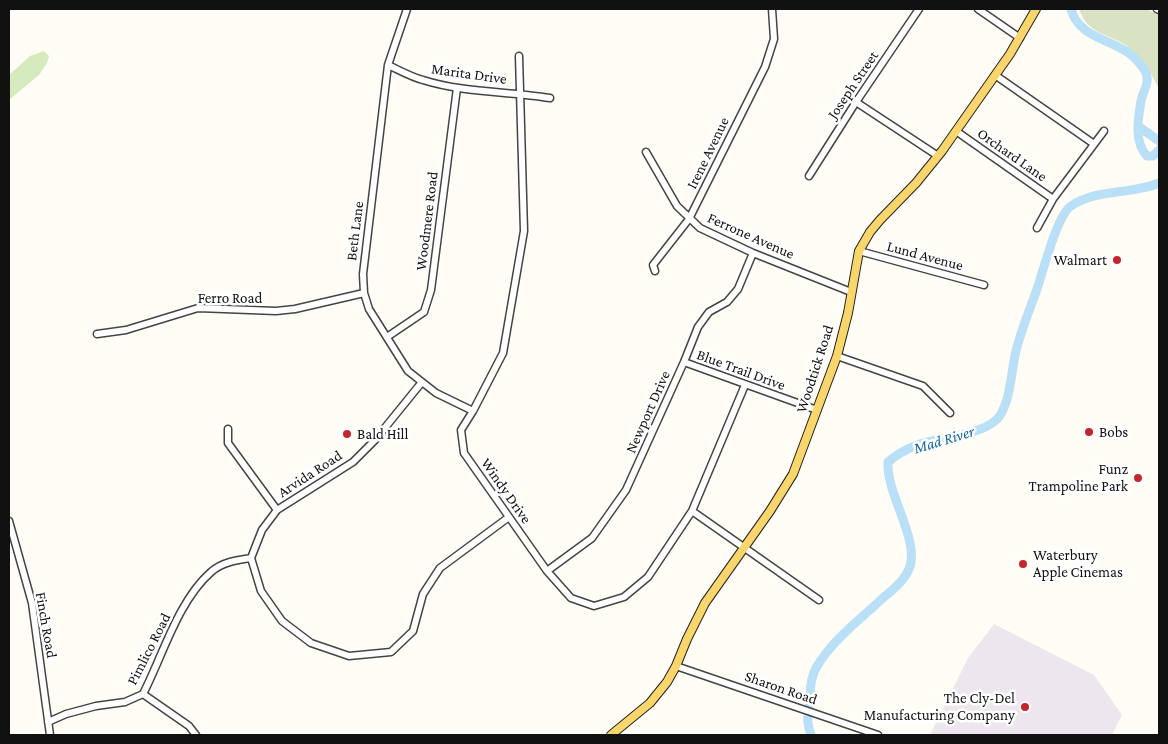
<!DOCTYPE html>
<html>
<head>
<meta charset="utf-8">
<style>
	body { margin:0 }
	#map { position:relative; width:1168px; height:744px; overflow:hidden; background:#fffdf5; font-family:"Crimson Pro",serif }
	canvas { display:block }
	.frame { position:absolute; inset:0; border:10px solid #111; pointer-events:none }
</style>
</head>
<body>
<div id="map">
<canvas width="1168" height="744"></canvas>
<div class="frame"></div>
</div>
<script>
const c = document.querySelector('canvas').getContext('2d');
c.lineJoin = 'round';
function paint(path, color) { c.fillStyle = color; c.fill(path, 'evenodd'); }
function stroke(path, color, width, dash) { c.strokeStyle = color; c.lineWidth = width; c.lineCap = dash ? 'butt' : 'round'; c.setLineDash(dash || []); c.stroke(path); }
function write(font, color, halo, rows, align = 'center') {
  c.font = font + ' "Crimson Pro",serif'; c.lineWidth = 5; c.setLineDash([]); c.textBaseline = 'middle'; c.strokeStyle = halo; c.fillStyle = color; for (const [text, x, y, turn = 0] of rows) {
    c.save(); c.translate(x, y); c.rotate((+turn || 0) * Math.PI / 180); c.textAlign = isNaN(turn) ? turn : align; if (halo) c.strokeText(text, 0, 0); c.fillText(text, 0, 0); c.restore();
  }
}
paint(new Path2D(`
	M994 624 1094 675 1122 715 1112 735H930L968 658Z`), '#eee6ef');
paint(new Path2D(`
	M44 51 49 56 47 63 39 75 9 100V75L30 56Z`), '#d5ebbd');
paint(new Path2D(`
	M1079 9H1146L1159 15V86L1158 87C1151 72 1140 56 1127 46 1108 33 1088 35 1079 9Z`), '#d9e3c4');
stroke(new Path2D(`
	M1071 9C1078 37 1110 39 1130 54 1135 58 1142 66 1145 71 1151 81 1143 91 1141 101 1138 118 1134 143 1147 156H1153L1159 150
	M1138 126 1159 141
	M811 735C805 719 809 714 810 698 810 688 811 677 816 668 832 640 861 619 884 597 893 590 905 579 909 569 921 541 886 495 888 462 896 455 907 449 917 445 941 436 988 436 1001 414 1012 394 1011 368 1017 347 1022 328 1030 309 1037 289 1043 272 1057 215 1071 206 1098 188 1131 195 1159 183`), '#b9e0f7', 9);
const minor = new Path2D(`
	M407 9 388 65 363 274 364 293 369 309 408 371 436 393 473 411
	M978 9 1020 38
	M1157 9 1159 10
	M519 56 524 231 503 353 473 411 461 430 464 453 547 571 571 598 594 606 624 597 648 577 692 511 745 385
	M388 65C399 70 411 77 423 80 464 93 508 91 550 98
	M995 75 1094 144
	M856 102 938 156
	M956 131 1053 199
	M646 152 677 206 700 228 753 253 851 292
	M809 176 856 102 919 9
	M1037 228 1053 199 1104 131
	M859 251 984 285
	M655 271 653 265 689 219 765 67 774 39 772 9
	M97 334 126 330 198 308 276 311 295 309 364 293
	M387 337 424 312 431 290 457 88
	M837 356 923 386 950 413
	M684 362 817 410
	M422 382 375 440 353 462 277 510 262 530 251 558 261 591 282 621 311 643 349 656 391 652 413 631 423 594 440 568 509 517
	M228 429V443L277 510
	M692 511 819 600
	M9 521 32 603 50 735
	M547 571 592 538 626 490 684 362 698 327 709 312 727 302 738 289 753 253
	M676 666 878 735
	M143 694 189 726 196 735
	M48 722 66 714 96 706 125 702 143 694C163 655 178 601 211 572 222 562 237 560 251 558`);
const major = new Path2D(`
	M611 735 650 703 667 682 676 666 687 639 705 603 770 511 793 474 837 356 848 313 859 251 870 232 880 220 916 183 942 151 1010 54 1036 9`);
stroke(minor, '#444', 9);
stroke(major, '#222', 10);
stroke(minor, '#fff', 6);
stroke(major, '#f9d66b', 8);
for (const [x, y, r, color] of [
	[1117,260,5,"#c4262e"],
	[1089,432,5,"#c4262e"],
	[347,434,5,"#c4262e"],
	[1138,478,5,"#c4262e"],
	[1023,564,5,"#c4262e"],
	[1025,707,5,"#c4262e"]
]) { const dot = new Path2D(); dot.arc(x, y, r, 0, 2 * Math.PI); c.fillStyle = color; c.fill(dot); stroke(dot, '#fff', 2); }
write('15px', '#111', '#fff', [
	["Marita Drive",469,74,8],
	["Joseph Street",853,85,-56],
	["Irene Avenue",708,153,-64],
	["Orchard Lane",1012,155,35],
	["Woodmere Road",427,221,-83],
	["Beth Lane",355,231,-83],
	["Ferrone Avenue",751,236,24],
	["Lund Avenue",925,256,15],
	["Ferro Road",230,298],
	["Woodtick Road",815,369,-72],
	["Blue Trail Drive",741,370,20],
	["Newport Drive",648,412,-66],
	["Arvida Road",310,474,-33],
	["Windy Drive",506,491,55],
	["Finch Road",46,625,80],
	["Pimlico Road",149,649,-63],
	["Sharon Road",781,688,19]
]);
write('15px', '#111', '#fff', [
	["Walmart",1107,260],
	["Bobs",1099,432,"left"],
	["Bald Hill",357,434,"left"],
	["Funz",1128,469],
	["Trampoline Park",1128,486],
	["Waterbury",1033,555,"left"],
	["Apple Cinemas",1033,572,"left"],
	["The Cly-Del",1015,698],
	["Manufacturing Company",1015,715]
], 'right');
write('italic 16px', '#1768a6', '#fff', [
	["Mad River",944,440,-17]
]);
</script>
</body>
</html>
